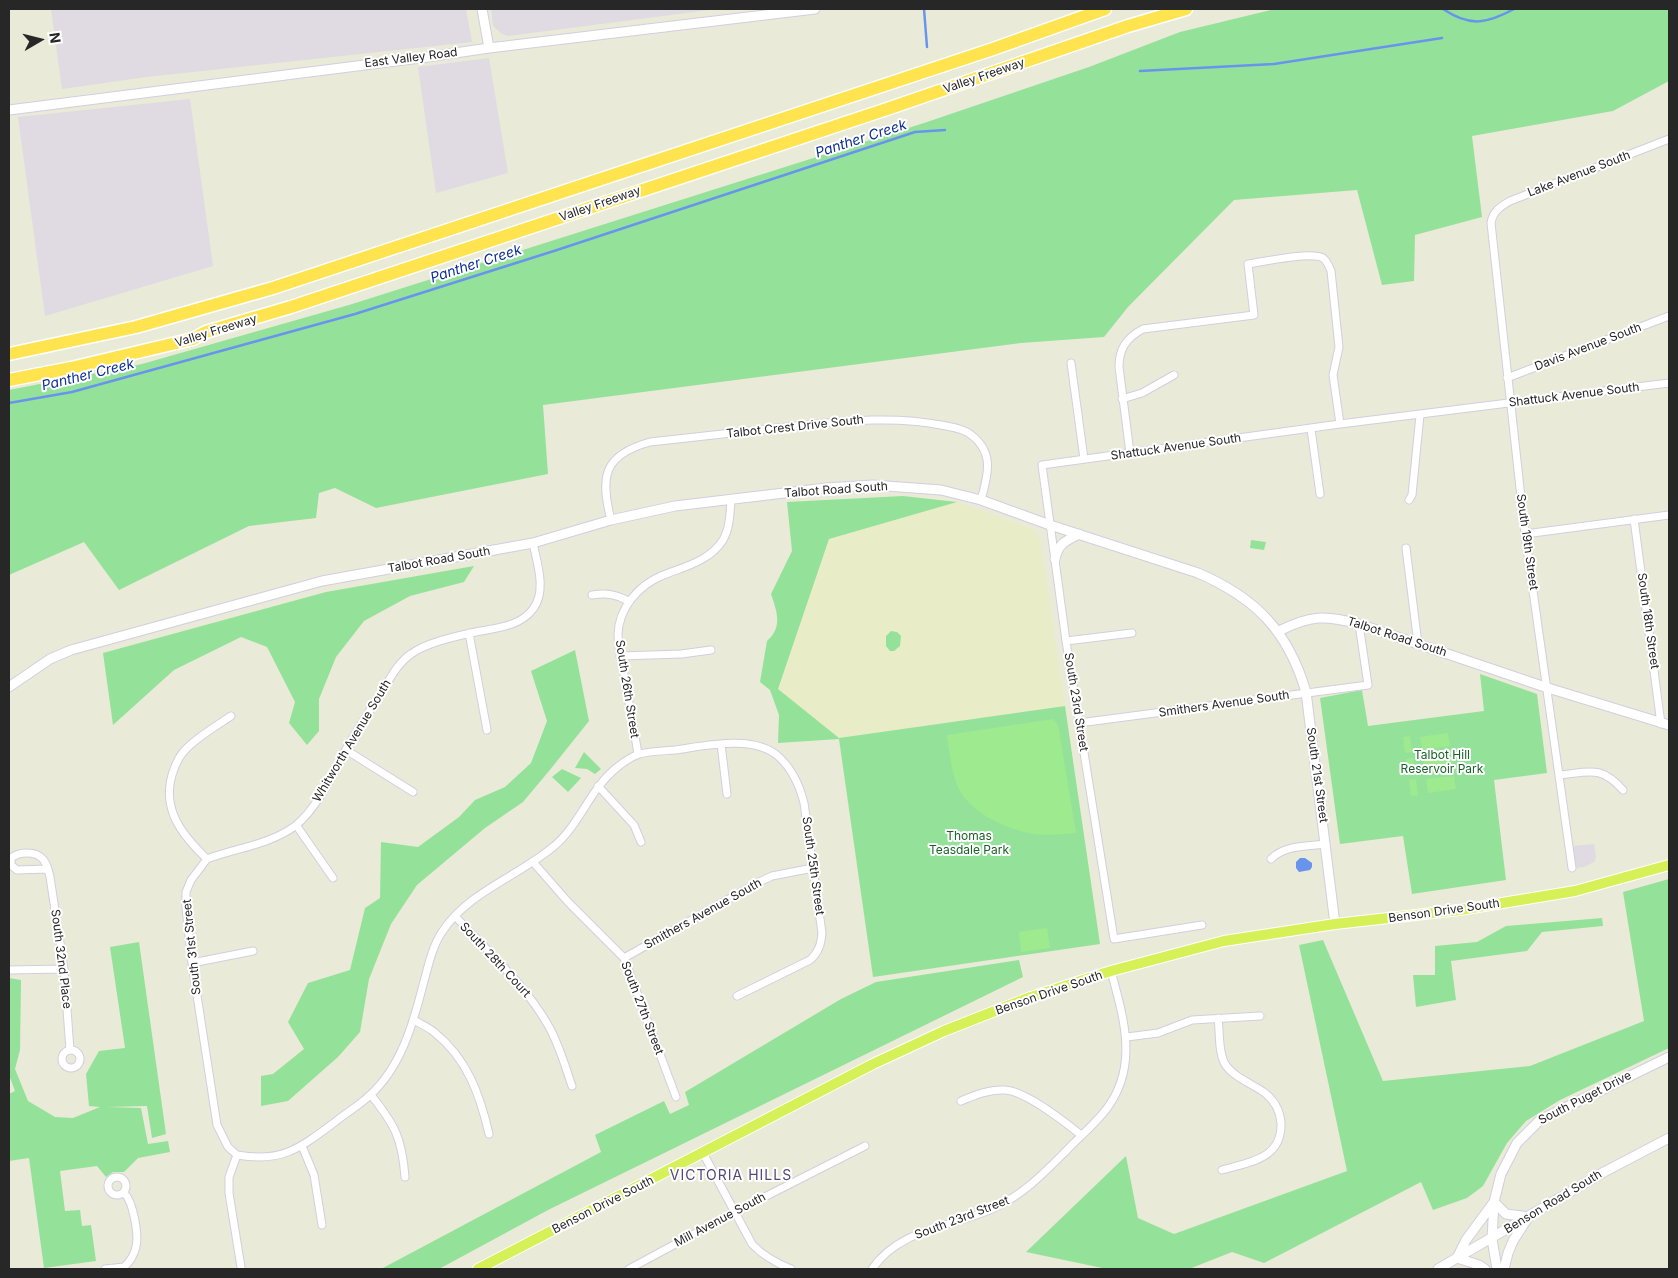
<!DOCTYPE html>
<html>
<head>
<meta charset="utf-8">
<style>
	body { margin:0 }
	#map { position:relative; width:1678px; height:1278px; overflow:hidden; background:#eaead8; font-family:Inter,sans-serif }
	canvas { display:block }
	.frame { position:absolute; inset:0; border:10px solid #272727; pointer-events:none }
	.north { position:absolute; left:15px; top:15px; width:50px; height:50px; -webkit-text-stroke:4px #fff; paint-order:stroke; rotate:82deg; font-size:14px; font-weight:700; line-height:20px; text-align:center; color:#272727 }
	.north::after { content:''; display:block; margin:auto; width:18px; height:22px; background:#272727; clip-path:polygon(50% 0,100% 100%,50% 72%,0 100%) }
</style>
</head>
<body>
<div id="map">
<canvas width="1678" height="1278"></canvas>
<div class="frame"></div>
<div class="north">N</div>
</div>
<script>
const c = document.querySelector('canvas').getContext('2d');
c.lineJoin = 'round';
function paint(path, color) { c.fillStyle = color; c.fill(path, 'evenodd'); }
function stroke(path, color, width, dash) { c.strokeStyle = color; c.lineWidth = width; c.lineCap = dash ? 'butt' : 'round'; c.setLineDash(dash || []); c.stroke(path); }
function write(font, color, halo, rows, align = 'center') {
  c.font = font + ' Inter,sans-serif'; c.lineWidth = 4; c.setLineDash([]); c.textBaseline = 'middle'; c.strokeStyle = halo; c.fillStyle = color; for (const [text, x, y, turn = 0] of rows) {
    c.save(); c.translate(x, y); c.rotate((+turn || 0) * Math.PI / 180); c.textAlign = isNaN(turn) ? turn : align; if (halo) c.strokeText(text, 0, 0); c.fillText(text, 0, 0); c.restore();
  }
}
paint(new Path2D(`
	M51 9H466L472 42 146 77 62 89Z
	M491 9H717L508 36 502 34 493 26Z
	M489 58 508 173 436 193 418 67Z
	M190 99 213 266 45 316 18 117Z
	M1594 844 1596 857 1594 862 1584 867 1576 868 1573 846Z`), '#e0dae2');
paint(new Path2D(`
	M957 502 1032 529 1037 534 1040 540 1065 706 839 738 773 697 823 538Z`), '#e9edc7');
paint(new Path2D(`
	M1275 9H1669V81L1613 111 1472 136 1482 217 1415 235 1414 281 1382 285 1357 190 1234 200 1128 307 1104 337 1021 343 543 405 548 474 376 508 335 488 319 493 316 518 249 526 119 590 84 542 9 575V390L142 364 349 305 924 123 1089 67 1180 32Z
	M903 496 957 502 829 539 778 689 839 738 1065 706 1100 944 873 977 839 739 778 743 779 715 770 690 760 682 767 641C783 627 777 612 771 594L792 551 787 502Z
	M1251 540 1266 542 1264 550 1250 548Z
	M474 566 464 582 410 596 364 621 336 657 319 699V731L307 745 289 723 295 702 267 647 241 637 174 670 113 725 103 653 326 592Z
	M891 631 897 632 901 636 900 646 894 651H890L886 646V636Z
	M575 650 589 721 549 771 523 802 485 828 417 885 391 924 369 979 360 1032 338 1057 288 1101 261 1106V1076L273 1074 304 1049 288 1022 308 983 350 970 365 908 380 898 381 842 418 847 459 817 475 800 505 787 531 763 547 721 531 671Z
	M1480 674 1537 694 1547 773 1494 780 1506 880 1412 894 1403 836 1340 844 1320 698 1362 690 1368 726 1484 711Z
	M584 752 601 769 595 774 587 769 575 768Z
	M562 769 581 778 568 792 552 777Z
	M1669 879V1048L1560 1100 1526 1121 1507 1143 1483 1186 1467 1198 1433 1210 1421 1182 1264 1263 1232 1252 1189 1269H1107L1026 1252 1126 1156 1138 1218 1174 1234 1347 1171 1299 945 1323 940 1383 1081 1530 1066 1644 1021 1623 892Z
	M1602 918 1603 926 1542 932 1527 951 1451 961 1456 1000 1416 1007 1413 975H1435V946L1477 942 1506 926Z
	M139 942 166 1134 152 1138 147 1106 108 1107 141 1108 148 1144 168 1141 170 1152 138 1158 124 1172H113L106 1177 97 1166 60 1171 65 1211 80 1210 82 1226 91 1225 96 1261 44 1268 29 1158 9 1161V1094L15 1091 9 1075V978L21 980 20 1050 15 1069 28 1101 55 1117 73 1118 100 1107 89 1106 86 1074 99 1051 125 1048 110 947Z
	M1019 960 1023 977 548 1210 439 1269H381L601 1152 595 1135 664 1101 670 1114 689 1105 685 1092 841 999 876 982Z`), '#94e299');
paint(new Path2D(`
	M1053 719 1058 725 1076 833C1062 834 1047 836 1034 834 1008 830 973 814 960 791 951 774 950 754 947 735Z
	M1448 733 1450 746 1422 750 1420 737Z
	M1410 736 1412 752 1405 753 1403 737Z
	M1451 754 1453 768 1425 771 1423 758Z
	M1413 758 1415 773 1408 774 1406 759Z
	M1454 776 1456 789 1428 793 1426 779Z
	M1416 779 1418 795 1411 796 1409 780Z
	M1047 928 1050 948 1021 952 1019 932Z`), '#9eea8f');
paint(new Path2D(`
	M1300 858H1305L1312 863V867L1310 870 1299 872 1296 868V862Z`), '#6994ee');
stroke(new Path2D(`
	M924 9 927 47
	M1443 9C1470 27 1486 24 1514 9
	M1140 71 1274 64 1442 38
	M9 403 72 392 355 314 557 250 915 132 945 130`), '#6994ee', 2.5);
const street = new Path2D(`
	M1071 363 1084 459
	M1507 378 1669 316
	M1122 399 1142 393 1174 375
	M1311 429 1320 494
	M1130 453 1119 367C1119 349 1126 338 1143 329L1254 315 1248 264C1263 262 1311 251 1323 258 1327 261 1329 266 1331 271L1339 347 1333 375 1340 424
	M1409 500 1412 495 1420 415
	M1634 519 1661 724
	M611 520C600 477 603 455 650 442 695 437 741 432 786 427 838 422 890 415 941 425 951 427 962 428 970 434 995 452 988 475 981 500
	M1525 534 1669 515
	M1406 548 1418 644
	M592 595C606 593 616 594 628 601
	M469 633 487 730
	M1066 641 1132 633
	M620 656 681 654 711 650
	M231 716C216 726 199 736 187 748 179 755 175 765 172 775 162 810 182 835 207 859L191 880 186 892V908L192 963 217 1125 228 1147 237 1155
	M1079 723 1368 685 1359 624
	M721 744 727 794
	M346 750 413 792
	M638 754C634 729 629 704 625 679 622 664 618 649 618 634 619 608 638 586 661 576 683 567 709 562 723 540 730 528 730 513 731 499
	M1560 775C1590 772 1601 765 1623 790
	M598 786 634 825 641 842
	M296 825 333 878
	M207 859C236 848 269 845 295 826 316 810 333 774 345 751 357 730 370 710 383 690 391 677 398 663 411 654 426 643 453 637 471 633 493 628 519 628 533 609 547 591 537 563 533 543
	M1271 859C1284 845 1308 846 1326 844
	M533 862 568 902 624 958 676 1097
	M1572 868 1525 534 1491 223C1493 211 1500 207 1510 201L1669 139
	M48 869 17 870 11 865V858C16 854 20 853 27 853 43 853 47 863 50 877L64 969 70 1050
	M455 916C487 951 524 983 548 1025 559 1044 565 1066 572 1086
	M1202 925 1114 939 1066 641 1042 465 1340 424 1669 383
	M624 958 759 882 772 876 813 868
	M192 963 253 951
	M9 970 64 969
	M1218 1018C1220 1032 1218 1052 1225 1064 1234 1078 1253 1084 1265 1093 1275 1101 1280 1110 1281 1123 1282 1159 1250 1162 1222 1170
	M414 1020C420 1024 428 1027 434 1032 467 1058 480 1095 489 1134
	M1127 1037 1158 1033 1192 1020 1260 1016
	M62 1059a9 9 0 1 1 18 0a9 9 0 1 1-18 0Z
	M371 1095C395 1125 402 1138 405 1177
	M961 1101C975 1095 990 1089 1005 1090 1025 1091 1065 1122 1081 1135
	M302 1146 314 1175 322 1225
	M703 1153 752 1244C763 1256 776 1263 791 1269
	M237 1155C282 1163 300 1148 335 1122 346 1113 360 1105 370 1095 401 1067 413 1024 423 985 428 967 432 947 442 932 468 892 517 877 553 847 579 826 589 791 615 769 621 764 631 757 639 754 650 751 663 751 675 750 705 746 754 734 779 757 792 769 800 787 804 803L822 933C821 944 819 952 810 960L737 996
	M237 1155 229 1177V1193L241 1267
	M108 1186a9 9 0 1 1 18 0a9 9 0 1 1-18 0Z
	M124 1193C133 1201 139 1234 136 1247 134 1255 131 1261 124 1267L125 1269
	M105 1269 124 1267
	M629 1269 735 1212 865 1146
	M872 1269C899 1229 951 1227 992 1209 1022 1196 1043 1174 1066 1151 1080 1136 1099 1121 1110 1104 1138 1062 1123 1016 1111 971`);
const secondary = new Path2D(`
	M482 9 489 48
	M9 110 428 57 489 48 815 9
	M1055 559C1058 544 1065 541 1079 534
	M1279 631C1311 615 1325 615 1359 624L1548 688 1669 725
	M9 687 50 659 71 650 322 581 533 543 611 520 675 506 826 488 873 485 941 490 981 500 1050 525 1198 573C1256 598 1288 631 1306 692L1335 924
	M1494 1202 1506 1214 1529 1217
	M1457 1258 1466 1240 1494 1202
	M1457 1258 1479 1265 1485 1269
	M1438 1269 1604 1172 1669 1138
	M1497 1269 1492 1239 1494 1202 1501 1174 1517 1143 1540 1120 1669 1057
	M1504 1269 1508 1253 1513 1241 1527 1219`);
const primary = new Path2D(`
	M478 1269 873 1064 944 1031 1028 998 1111 971 1224 941 1335 924 1460 910 1575 891 1669 865`);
const highway = new Path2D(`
	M9 354 136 327 273 288 993 49 1105 9
	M9 380 71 368 193 339 206 332 291 307 890 108 1128 26 1186 9`);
stroke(street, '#d2cee1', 9);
stroke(secondary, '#d2cee1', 11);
stroke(primary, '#fff', 12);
stroke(highway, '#fff', 15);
stroke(street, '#fff', 7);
stroke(secondary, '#fff', 9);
stroke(primary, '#d5f157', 10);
stroke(highway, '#ffe44f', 12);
write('12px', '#272727', '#fff', [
	["East Valley Road",411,58,-7],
	["Valley Freeway",984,76,-19],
	["Lake Avenue South",1579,174,-21],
	["Valley Freeway",600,204,-19],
	["Valley Freeway",216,331,-17],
	["Davis Avenue South",1588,347,-21],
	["Shattuck Avenue South",1574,395,-7],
	["Talbot Crest Drive South",795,427,-6],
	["Shattuck Avenue South",1176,447,-8],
	["Talbot Road South",836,490,-4],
	["South 19th Street",1527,542,82],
	["Talbot Road South",439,560,-10],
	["South 18th Street",1648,621,82],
	["Talbot Road South",1397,637,18],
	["South 26th Street",627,689,81],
	["South 23rd Street",1076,702,81],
	["Smithers Avenue South",1224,704,-8],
	["Whitworth Avenue South",352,741,-59],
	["South 21st Street",1317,775,82],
	["South 25th Street",813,866,82],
	["Benson Drive South",1444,911,-8],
	["Smithers Avenue South",703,914,-29],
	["South 31st Street",192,947,-96],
	["South 32nd Place",61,959,83],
	["South 28th Court",495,960,47],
	["Benson Drive South",1049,993,-19],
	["South 27th Street",642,1008,69],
	["South Puget Drive",1585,1098,-27],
	["Benson Road South",1553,1202,-31],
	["Benson Drive South",603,1205,-27],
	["South 23rd Street",962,1218,-21],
	["Mill Avenue South",720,1220,-28]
]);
write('12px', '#196328', '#fff', [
	["Talbot Hill",1442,755],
	["Reservoir Park",1442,769],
	["Thomas",969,836],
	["Teasdale Park",969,850]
]);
write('italic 14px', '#0c2e96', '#fff', [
	["Panther Creek",861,139,-18],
	["Panther Creek",476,264,-18],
	["Panther Creek",88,375,-14]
]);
c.letterSpacing = '1px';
write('14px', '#534878', '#fff', [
	["VICTORIA HILLS",731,1176]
]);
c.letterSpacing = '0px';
</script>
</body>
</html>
